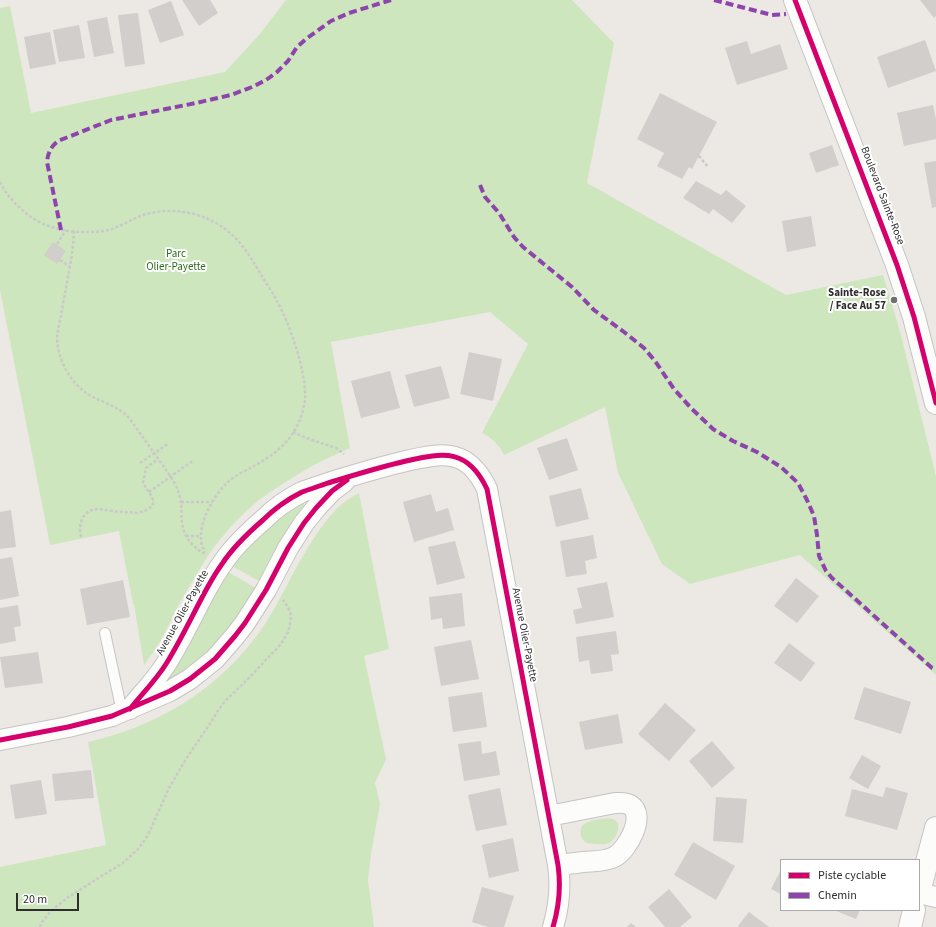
<!DOCTYPE html>
<html>
<head>
<meta charset="utf-8">
<style>
	body { margin:0 }
	#map { position:relative; width:936px; height:927px; overflow:hidden; background:#ece8e4; font-family:"Source Sans 3",sans-serif }
	canvas { display:block }
	.legend { position:absolute; left:780px; top:859px; width:140px; height:52px; box-sizing:border-box; background:#fff; border:1px solid #ababab; margin:0; padding:5px 7px; list-style:none; font-size:12px; color:#2e2e2e }
	.legend li { display:flex; align-items:center; gap:8px; height:20px }
	.legend b { width:20px; border:1px solid #ababab }
	.scale { position:absolute; left:16px; top:893px; width:63px; height:18px; box-sizing:border-box; border:2px solid #2e2e2e; border-top:0; padding-left:5px; font-size:12px; line-height:14px; white-space:nowrap; color:#2e2e2e; -webkit-text-stroke:3px #fff; paint-order:stroke }
</style>
</head>
<body>
<div id="map">
<canvas width="936" height="927"></canvas>
<ul class="legend">
<li><b style="height:5px;background:#d6006c"></b>Piste cyclable</li>
<li><b style="height:5px;background:#8e44ad"></b>Chemin</li>
</ul>
<div class="scale">20 m</div>
</div>
<script>
const c = document.querySelector('canvas').getContext('2d');
c.lineJoin = 'round';
function paint(path, color) { c.fillStyle = color; c.fill(path, 'evenodd'); }
function stroke(path, color, width, dash) { c.strokeStyle = color; c.lineWidth = width; c.lineCap = dash ? 'butt' : 'round'; c.setLineDash(dash || []); c.stroke(path); }
function write(font, color, halo, rows, align = 'center') {
  c.font = font + ' "Source Sans 3",sans-serif'; c.lineWidth = 4; c.setLineDash([]); c.textBaseline = 'middle'; c.strokeStyle = halo; c.fillStyle = color; for (const [text, x, y, turn = 0] of rows) {
    c.save(); c.translate(x, y); c.rotate((+turn || 0) * Math.PI / 180); c.textAlign = isNaN(turn) ? turn : align; if (halo) c.strokeText(text, 0, 0); c.fillText(text, 0, 0); c.restore();
  }
}
paint(new Path2D(`
	M286 0H572L614 43 587 183 786 295 883 275 892 304 902 339 936 476V675L800 555 690 584 662 564 618 473 605 407 504 455C500 446 492 438 482 433L528 344 490 312 331 342 350 448C338 454 324 459 312 466 292 478 271 490 253 505 235 521 217 541 204 562 196 576 187 590 179 604 169 625 159 646 144 665L134 604H133L119 531 50 545 0 290V8L10 6 31 113 225 72 259 35Z
	M359 493 389 649 364 656 386 759 375 783 380 804 371 854 368 880 374 927H0V867L106 845 88 742C165 725 233 680 273 611 289 582 303 552 323 525 330 516 337 507 346 501 350 498 355 495 359 493Z
	M303 502 306 507 259 581 232 566 243 552 270 524Z
	M228 572 256 588 236 620 209 651 194 665 167 684 163 680Z
	M608 818C624 819 619 837 609 843 605 845 600 844 596 844 592 844 587 844 584 841 580 838 579 828 583 825 589 820 600 819 608 818Z`), '#cee6be');
paint(new Path2D(`
	M182 0H210L218 13 199 26Z
	M920 0H936V16L934 18Z
	M171 1 184 35 160 43 148 10Z
	M138 13 145 64 125 67 118 15Z
	M107 17 114 53 94 57 87 21Z
	M79 25 85 58 59 62 53 30Z
	M50 32 56 64 30 69 24 37Z
	M925 40 936 71 888 88 877 57Z
	M747 41 751 54 780 44 788 69 737 85 725 48Z
	M660 93 717 122 692 169 689 167 682 179 657 166 664 153 637 139Z
	M933 105 936 119V139L904 146 897 113Z
	M832 145 839 165 816 173 809 153Z
	M936 161V207L932 208 924 163Z
	M696 181 721 195 726 190 746 206 732 223 713 209 709 214 683 198Z
	M811 216 816 246 787 252 782 221Z
	M53 242 66 251 57 264 44 255Z
	M469 352 502 359 493 401 460 394Z
	M441 366 450 398 414 407 405 375Z
	M390 371 400 408 361 418 351 381Z
	M567 438 578 470 549 480 537 448Z
	M581 488 589 519 556 527 549 496Z
	M431 494 436 512 448 508 454 530 414 542 403 502Z
	M11 510 16 547 0 549V512Z
	M593 535 597 558 585 561 587 574 566 577 560 541Z
	M455 541 465 578 437 585 428 547Z
	M12 557 19 596 0 600V559Z
	M796 578 819 596 797 623 774 606Z
	M123 580 130 617 87 625 80 589Z
	M607 582 614 617 576 624 573 610 582 608 577 588Z
	M462 593 465 626 443 629 442 618 431 620 429 597Z
	M18 605 21 626 14 627 16 641 0 644V608Z
	M616 631 619 654 611 655 613 671 591 674 589 660 579 662 576 637Z
	M471 640 479 679 441 686 434 647Z
	M789 643 815 663 801 682 774 663Z
	M38 652 43 683 5 688 0 657Z
	M864 687 911 702 901 734 854 719Z
	M482 692 487 727 453 732 448 697Z
	M665 703 696 730 669 761 638 734Z
	M618 714 623 743 585 750 579 722Z
	M481 741 482 754 496 751 500 775 464 781 458 744Z
	M712 741 735 768 712 788 689 761Z
	M862 755 881 766 868 789 849 778Z
	M91 770 94 798 55 801 52 774Z
	M41 780 47 814 15 819 10 785Z
	M886 787 908 793 897 830 845 816 852 789 883 797Z
	M500 788 507 825 476 831 468 795Z
	M716 797 747 799 743 843 713 841Z
	M513 838 519 871 489 878 482 845Z
	M693 842 735 866 716 900 674 875Z
	M781 870V894L771 889Z
	M482 887 514 896 504 927H488L472 922Z
	M669 889 692 917 680 927H665L648 907Z
	M834 910H860L856 919Z
	M749 912 769 927H739L738 926Z
	M631 923 636 927H627Z`), '#d1cecb');
const lane = new Path2D(`
	M105 633 122 712`);
const street = new Path2D(`
	M130 709C142 694 156 680 166 664 181 640 193 614 206 590 211 581 216 572 222 564 233 547 248 533 263 520 274 509 288 499 302 492 310 489 320 486 328 483 354 475 380 467 406 461 445 452 468 449 487 489L558 865C561 886 559 907 553 927
	M0 740 68 727 112 716 170 691 190 679 215 659 235 636 245 623 266 590 288 548 304 523 316 508 332 491 344 482
	M549 816 615 803C620 803 625 802 630 805 647 815 627 851 614 857 605 862 593 861 583 862 575 863 567 864 558 865
	M919 893 936 897`);
const secondary = new Path2D(`
	M795 0 897 265 914 317 936 403
	M919 892 936 828
	M910 927 914 910`);
stroke(lane, '#c5c4c5', 12);
stroke(street, '#c5c4c5', 22);
stroke(secondary, '#c5c4c5', 24);
stroke(new Path2D(`
	M699 156 708 167
	M0 182C10 202 31 221 52 227 63 231 74 232 84 232 90 232 97 232 104 231 121 228 134 216 151 213 184 206 217 217 239 242 248 252 255 265 262 276 267 285 273 293 277 301 290 325 307 373 305 400 304 406 303 413 300 419 292 441 274 455 254 466 245 471 235 475 227 483 214 495 199 522 201 540 201 544 203 548 205 552
	M74 231C73 259 65 289 61 316 59 323 58 330 57 337 57 354 65 372 76 384 81 389 85 393 91 396 104 403 120 407 130 419L171 477C176 485 180 494 181 503 182 510 181 516 182 522 183 537 193 547 205 554
	M57 244 66 230
	M60 260 69 266
	M293 432 306 438 336 448 344 454
	M140 463 169 443
	M149 492 194 460
	M181 502H212
	M186 536H201
	M81 537C78 525 82 510 97 509 102 509 107 510 112 511 121 512 129 512 138 513 162 506 153 499 143 483L146 468 158 459
	M40 927 42 922 50 912 67 898 100 877 123 863 139 848 148 835 169 788 186 759 209 725 219 709 227 699 247 680 281 644 288 632 290 624 291 615 288 607 283 600`), '#c9c9c8', 2.5, [3, 2]);
stroke(lane, '#fcfcfb', 10);
stroke(street, '#fcfcfb', 20);
stroke(secondary, '#fcfcfb', 22);
stroke(new Path2D(`
	M714 0 772 15 786 14
	M480 185 485 197 499 213 514 237 523 247 572 287 594 310 624 332 644 348 655 361 674 389 691 408 713 429 733 441 757 452 781 467 798 483 807 500 814 516 817 535 819 556 826 571 832 578 932 668 936 670
	M61 230 47 162C48 152 51 147 58 141L111 120 196 103 231 95 252 87 266 80 277 72 288 61 297 47 306 39 331 21 349 13 391 0`), '#8e44ad', 4, [8, 4]);
stroke(new Path2D(`
	M795 0 897 265 914 317 936 403
	M130 709C142 694 156 680 166 664 181 640 193 614 206 590 211 581 216 572 222 564 233 547 248 533 263 520 274 509 288 499 302 492 310 489 320 486 328 483 354 475 380 467 406 461 445 452 468 449 487 489L558 865C561 886 559 907 553 927
	M0 740 68 727 112 716 170 691 190 679 215 659 235 636 245 623 266 590 288 548 304 523 316 508 332 491 347 480`), '#d6006c', 5);
for (const [x, y, r, color] of [
	[894,300,4,"#706f6e"]
]) { const dot = new Path2D(); dot.arc(x, y, r, 0, 2 * Math.PI); c.fillStyle = color; c.fill(dot); stroke(dot, '#fff', 1.5); }
write('11px', '#2e2e2e', '#fff', [
	["Boulevard Sainte-Rose",882,196,69],
	["Avenue Olier-Payette",183,613,-61],
	["Avenue Olier-Payette",524,635,79]
]);
write('11px', '#2c6e1b', '#fff', [
	["Parc",176,255],
	["Olier-Payette",176,268]
]);
write('bold 11px', '#2e2e2e', '#fff', [
	["Sainte-Rose",886,294],
	["/ Face Au 57",886,307]
], 'right');
</script>
</body>
</html>
